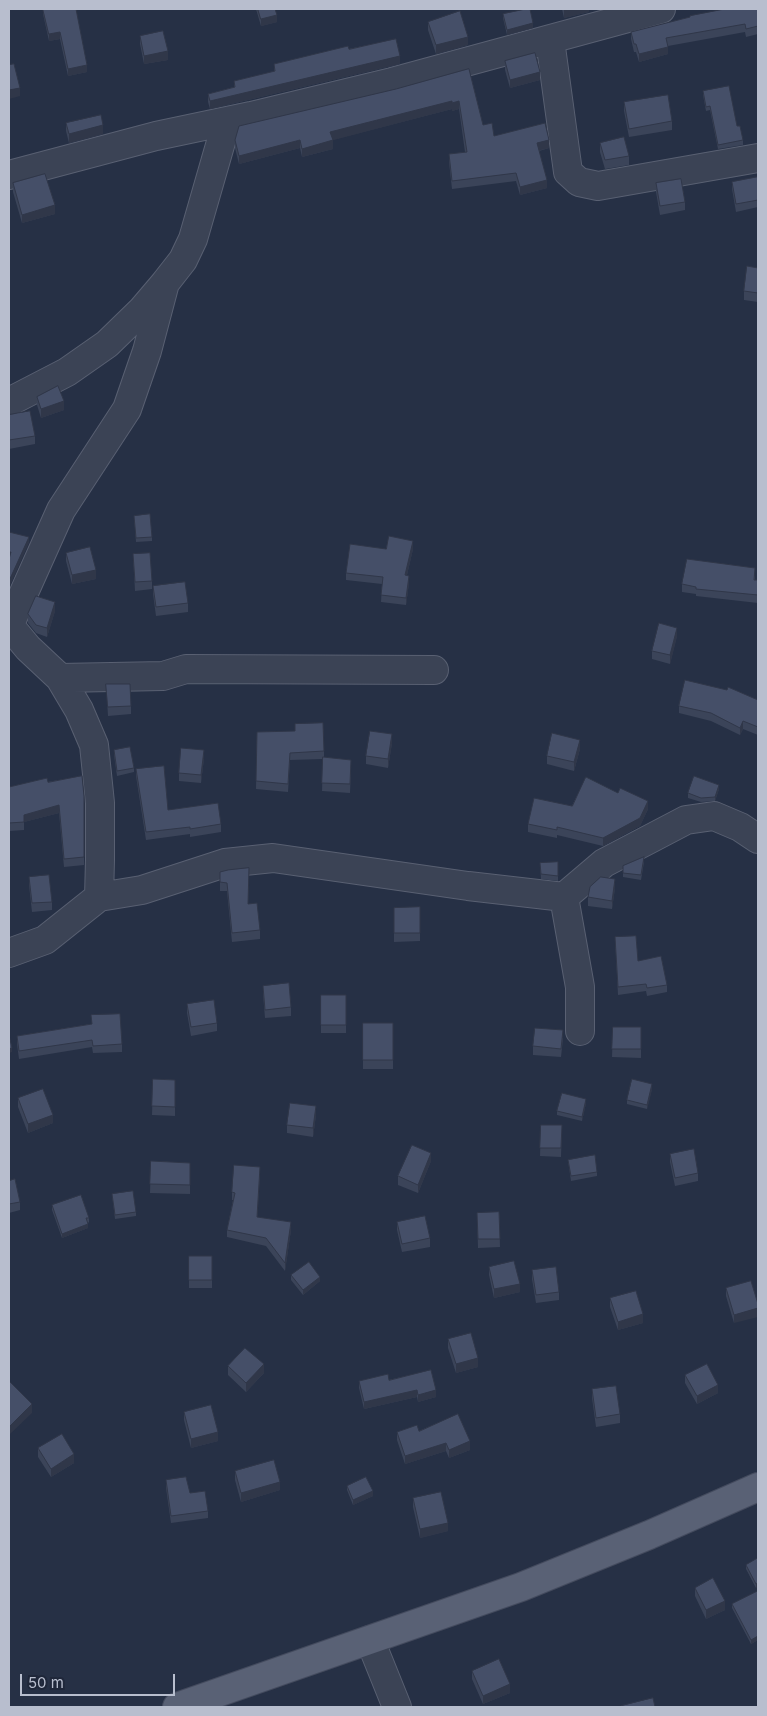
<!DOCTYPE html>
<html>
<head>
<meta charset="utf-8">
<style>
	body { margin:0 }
	#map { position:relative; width:767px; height:1716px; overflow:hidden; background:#263045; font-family:Inter,sans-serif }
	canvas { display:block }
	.frame { position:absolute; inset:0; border:10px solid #b8bece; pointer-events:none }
	.scale { position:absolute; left:20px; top:1674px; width:155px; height:22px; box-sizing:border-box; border:2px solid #b8bece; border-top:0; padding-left:6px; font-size:15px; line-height:18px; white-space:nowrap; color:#b8bece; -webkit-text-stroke:4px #1f273a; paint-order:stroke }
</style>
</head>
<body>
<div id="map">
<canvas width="767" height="1716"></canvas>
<div class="frame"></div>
<div class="scale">50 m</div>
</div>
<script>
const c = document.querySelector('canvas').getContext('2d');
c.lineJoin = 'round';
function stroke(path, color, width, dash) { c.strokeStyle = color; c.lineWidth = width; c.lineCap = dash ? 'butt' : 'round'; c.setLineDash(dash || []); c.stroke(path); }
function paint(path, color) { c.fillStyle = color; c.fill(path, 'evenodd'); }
const minor = new Path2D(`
	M550 40 568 172 579 182 598 186 758 158
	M9 175 156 136 251 116 392 82 661 9
	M9 402 67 372 107 344 142 310 165 283 183 260 193 239 227 121
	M9 625 28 648 60 678 79 710 94 745 100 803V860L99 897
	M9 626 61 510 127 409 147 351 165 283
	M60 678 163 676 186 669 434 670
	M564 897 580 987V1031
	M9 953 45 940 99 897 142 890 225 863 273 858 468 886 564 897 604 863 686 820 714 816 740 827 758 839
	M370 1640 397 1707`);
const major = new Path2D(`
	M177 1707 521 1587 649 1535 758 1487`);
stroke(minor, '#596072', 30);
stroke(major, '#444b5e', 30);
stroke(minor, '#3b4355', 28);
stroke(major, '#596175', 28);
paint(new Path2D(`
	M43 9H76L87 72 68 76 60 39 49 41 43 14Z
	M256 9H275L277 22 261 26Z
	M562 9H589V12L564 18Z
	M758 9V34L746 37 745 32 668 46V54L639 62 636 52H634L631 39V32Z
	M503 14 533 28 507 35 503 18Z
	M428 22 468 45 436 54 428 30Z
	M140 36 168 60 144 64 140 44Z
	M349 49 400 64 210 109 208 102V94L234 87V81L274 72V64Z
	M505 61 540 80 510 88 505 70Z
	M469 69 483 125 494 136 549 148 539 151 547 188 520 195 516 181 452 189 449 162V154L465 152 459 109 452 111V109L332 140 333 149 302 157 300 148 239 164 235 148V140L396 89Z
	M703 91 737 126 743 140V145L718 149 710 110 706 111 703 95Z
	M624 102 672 121V130L629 137 624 111Z
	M66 123 103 134 69 143 66 131Z
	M600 143 629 156V165L605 169 600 152Z
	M758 177V207L736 212 732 189V182Z
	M13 183 55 214 22 223 13 192Z
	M656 183 685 202V210L660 215 656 192Z
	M758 268V302L744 300V291Z
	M37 397 64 410 41 418 37 405Z
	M9 415 35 436V444L9 449Z
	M134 516 152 537V541L136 542Z
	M386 549H413L407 575 409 583 406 605 381 602 382 584 346 580V573Z
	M66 553 96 579 72 584 66 561Z
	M133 554 152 581V589L135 591Z
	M755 576V580H758V603L696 596V594L682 592V584Z
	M153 586 188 603V612L156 616 153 594Z
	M55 611 47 637 36 633 28 623V614Z
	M677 636 670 664 652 659V651Z
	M106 684 131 706V714L108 716Z
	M758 700V735L743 729 740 735 711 721 679 713V706Z
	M257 732 324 751V757L351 768 350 793 322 791 323 759 290 760 288 792 256 789Z
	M392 743 388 768 366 764V756Z
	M580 749 574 771 547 764V756Z
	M114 750 134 768V772L117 776 114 755Z
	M204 758 201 783 179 781V773Z
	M136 769 168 810 221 824V832L190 837V834L146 840 136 776Z
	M48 782 84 796V865L64 867 59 813 24 822V830L9 831V787Z
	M719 789 715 801 701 802 688 798V793Z
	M572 806 648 809 640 826 603 846 557 835V838L528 832V824Z
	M558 862V881L541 879 540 863Z
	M644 862 641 880 623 877V873Z
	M220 872 248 904 260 930V939L232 942 227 891H220Z
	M29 877 52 902V910L32 912 29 885Z
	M615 888 612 909 588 906V897Z
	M420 907V941L394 942V908Z
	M615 937 638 961 667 985V992L647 996 646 991 618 995Z
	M263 986 291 1007V1016L265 1018 263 994Z
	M321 995H346V1033H321Z
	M187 1004 217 1023V1031L191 1036 187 1013Z
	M363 1023H393V1069H363Z
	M91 1024 122 1044V1052L93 1053 92 1047 19 1059 17 1044V1036Z
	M613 1027H641V1058L612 1057Z
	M563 1038 561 1057 533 1055V1046Z
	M153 1079 175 1080V1116L152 1115Z
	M652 1089 647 1109 627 1104V1100Z
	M18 1098 53 1123 28 1133 18 1107Z
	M586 1103 582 1121 557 1115V1111Z
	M316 1115 313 1137 287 1133V1125Z
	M541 1125H562L561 1157 540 1156Z
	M670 1154 698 1173V1181L675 1186 670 1162Z
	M568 1160 597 1172V1176L571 1181Z
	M151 1161 190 1163V1194L150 1193Z
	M431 1161 418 1193 398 1185V1176Z
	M260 1175 257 1217 291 1230 285 1271 266 1246 227 1237V1230L233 1200H232V1192Z
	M9 1181 20 1202V1210L9 1213Z
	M112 1194 136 1212V1216L115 1219Z
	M52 1205 89 1218V1222L88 1223V1228L62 1238 52 1210Z
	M499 1212 500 1247 478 1248 477 1213Z
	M397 1222 430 1238V1247L402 1252 397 1230Z
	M189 1256H212V1288H189Z
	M489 1267 520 1292 494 1298 489 1275Z
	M532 1270 559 1292V1300L536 1303 532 1279Z
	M291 1275 320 1281 303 1295 291 1280Z
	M751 1281 734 1323 726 1296V1288Z
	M610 1298 643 1323 618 1330 610 1307Z
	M448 1339 478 1367 456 1373 448 1348Z
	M228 1366 264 1373 246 1392 228 1375Z
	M685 1375 718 1393 697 1404 685 1383Z
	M389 1380 436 1397 418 1402 417 1397 364 1409 359 1388V1381Z
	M592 1389 620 1414V1423L596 1427 592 1398Z
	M184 1412 218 1441 191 1448 184 1420Z
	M419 1431 470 1450 449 1458 446 1451 405 1464 397 1440V1432Z
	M38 1448 74 1463 51 1477 38 1457Z
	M235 1471 280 1490 241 1502 235 1480Z
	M166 1480 208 1511V1518L171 1523 166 1488Z
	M347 1486 373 1496 353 1505 347 1490Z
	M413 1498 448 1531 420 1538 413 1507Z
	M758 1558 756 1588 746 1569V1565Z
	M695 1588 725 1610 706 1619 695 1596Z
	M758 1591V1640L751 1644 732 1608V1604Z
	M472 1671 510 1693 483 1704 472 1679Z`), '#3b4459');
paint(new Path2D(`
	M564 9H589V12L564 18Z
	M277 15V22L261 26V19Z
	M533 23V28L507 35V30Z
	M60 32V39L49 41V34Z
	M468 37V45L436 54V45Z
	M668 47V54L639 62V54Z
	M168 51V60L144 64V56Z
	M400 56V64L210 109V101Z
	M87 65V72L68 76V69Z
	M540 72V80L510 88V80Z
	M20 88V96L9 99V90Z
	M452 101V109L330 141V132Z
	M459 101V109L452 111V103Z
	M103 125V134L69 143V134Z
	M300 140V148L239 164V156Z
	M333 140V149L302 157V149Z
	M549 140V148L537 151V143Z
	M547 180V188L520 195V187Z
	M55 205V214L22 223V215Z
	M64 401V410L41 418V409Z
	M29 537V543L9 588V581Z
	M413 541V549L405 583V575Z
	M96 570V579L72 584V575Z
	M409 576V583L406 605V598Z
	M55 602V611L47 637V628Z
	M677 628V636L670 664V655Z
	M743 721V729L740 735V728Z
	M392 734V743L388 768V759Z
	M580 740V749L574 771V762Z
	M204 750V758L201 783V775Z
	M719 785V789L715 801V797Z
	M648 801V809L640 826 603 846V838Z
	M59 805V813L24 822V815Z
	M615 879V888L612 909V901Z
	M12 1048V1052L9 1053V1049Z
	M652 1084V1089L647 1109V1105Z
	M586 1099V1103L582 1121V1117Z
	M316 1106V1115L313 1137V1128Z
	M53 1115V1123L28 1133V1124Z
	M431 1153V1161L418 1193V1185Z
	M260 1167V1175L257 1225V1217Z
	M291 1222V1230L285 1271V1263Z
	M88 1224V1228L62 1238V1234Z
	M320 1277V1281L303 1295V1290Z
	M520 1284V1292L494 1298V1289Z
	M758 1308V1317L734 1323V1315Z
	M643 1314V1323L618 1330V1322Z
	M478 1358V1367L456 1373V1364Z
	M264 1364V1373L246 1392V1383Z
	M718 1385V1393L697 1404V1396Z
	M417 1390V1397L364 1409V1402Z
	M436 1390V1397L418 1402V1395Z
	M32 1404V1413L9 1435V1427Z
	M218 1432V1441L191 1448V1439Z
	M470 1441V1450L449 1458V1450Z
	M446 1443V1451L405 1464V1456Z
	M74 1454V1463L51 1477V1469Z
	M280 1482V1490L241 1502V1493Z
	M373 1491V1496L353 1505V1500Z
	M448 1523V1531L420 1538V1529Z
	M758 1583V1587L756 1588V1584Z
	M725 1601V1610L706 1619V1610Z
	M758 1636V1640L751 1644V1640Z
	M510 1684V1693L483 1704V1696Z`), '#303749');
const building = new Path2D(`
	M43 9H76L87 65 68 69 60 32 49 34Z
	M258 9H275L277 15 261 19Z
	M526 9H530L533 23 507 30 503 14Z
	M725 9H758V26L746 29 745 24 666 38 668 47 639 54 636 44H634L631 32 690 17V16Z
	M460 11 468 37 436 45 428 22Z
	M163 31 168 51 144 56 140 36Z
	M396 39 400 56 210 101 208 94 235 87 234 81 275 71 274 64 348 46 349 49Z
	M535 53 540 72 510 80 505 61Z
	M14 64 20 88 9 90V65Z
	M469 69 483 125 492 123 494 136 545 123 549 140 537 143 547 180 520 187 516 173 452 181 449 154 467 152 459 101 452 103V101L330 132 333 140 302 149 300 140 239 156 235 140 239 126 396 89Z
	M729 86 737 126H740L743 140 718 145 710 106 706 107 703 91Z
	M668 95 672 121 629 129 624 102Z
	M101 115 103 125 69 134 66 123Z
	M624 137 629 156 605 160 600 143Z
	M45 174 55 205 22 215 13 183Z
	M758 177V200L736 204 732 182Z
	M681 179 685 202 660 206 656 183Z
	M747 266 758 268V293L744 291Z
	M58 386 64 401 41 409 37 397Z
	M30 411 35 436 9 440V415Z
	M150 514 152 537 136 538 134 516Z
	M9 532 29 537 9 581V559L11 552H9Z
	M389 536 413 541 405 575 409 576 406 598 381 595 383 577 346 573 350 544 386 549Z
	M90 547 96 570 72 575 66 553Z
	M150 553 152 581 135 582 133 554Z
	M687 559 755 568 754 580H758V595L696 589V587L682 584Z
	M185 582 188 603 156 607 153 586Z
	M36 596 55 602 47 628 36 625 28 614Z
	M659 623 677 628 670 655 652 651Z
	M685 680 727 690 728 687 758 700V727L743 721 740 728 711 713 679 706Z
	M106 684H130L131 706 108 707Z
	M323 723 324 751 290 753 288 784 256 781 257 732 295 731V724Z
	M370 731 392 734 388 759 366 756Z
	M552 733 580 740 574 762 547 756Z
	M130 747 134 768 117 771 114 750Z
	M181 748 204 750 201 775 179 773Z
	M323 757 351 760 350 784 322 783Z
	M164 766 168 810 218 803 221 824 190 829V827L146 832 136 769Z
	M82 776 84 796V857L64 859 59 805 24 815V822L9 823V787L47 778 48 782Z
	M694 776 719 785 715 797 701 798 688 793Z
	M586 777 618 793 620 788 648 801 640 818 603 838 557 827V830L528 824 534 798 572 806Z
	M644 857 641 875 623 873V866Z
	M558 862V876L541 874 540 863Z
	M249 868 248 904 257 903 260 930 232 933 227 883 220 882V872L228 870Z
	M49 875 52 902 32 903 29 877Z
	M601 877 615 879 612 901 588 897 590 887Z
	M420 907V933H394V908Z
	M636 936 638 961 661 956 667 985 647 988 646 984 618 987 615 937Z
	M289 983 291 1007 265 1010 263 986Z
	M321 995H346V1025H321Z
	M214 1000 217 1023 191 1027 187 1004Z
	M120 1014 122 1044 93 1046 92 1040 19 1051 17 1036 92 1024 91 1015Z
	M363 1023H393V1060H363Z
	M613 1027H641V1049H612Z
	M535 1028 563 1030 561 1049 533 1046Z
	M9 1035 12 1048 9 1049Z
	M153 1079 175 1080V1107L152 1106Z
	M632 1079 652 1084 647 1105 627 1100Z
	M43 1089 53 1115 28 1124 18 1098Z
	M562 1093 586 1099 582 1117 557 1111Z
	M290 1103 316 1106 313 1128 287 1125Z
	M541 1125H562L561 1148H540Z
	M412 1145 431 1153 418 1185 398 1176Z
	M694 1149 698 1173 675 1178 670 1154Z
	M595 1155 597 1172 571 1176 568 1160Z
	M151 1161 190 1163V1185L150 1184Z
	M234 1165 260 1167 257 1217 291 1222 285 1263 266 1238 227 1230 235 1193 232 1192Z
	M15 1179 20 1202 9 1204V1181Z
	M133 1191 136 1212 115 1215 112 1194Z
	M81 1195 89 1218H86L88 1224 62 1234 52 1205Z
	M499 1212 500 1239H478L477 1213Z
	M425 1216 430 1238 402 1244 397 1222Z
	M189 1256H212V1280H189Z
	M514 1261 520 1284 494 1289 489 1267Z
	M309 1262 320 1277 303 1290 291 1275Z
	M556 1267 559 1292 536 1295 532 1270Z
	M751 1281 758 1304V1308L734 1315 726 1288Z
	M636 1291 643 1314 618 1322 610 1298Z
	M471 1333 478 1358 456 1364 448 1339Z
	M245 1348 264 1364 246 1383 228 1366Z
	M707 1364 718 1385 697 1396 685 1375Z
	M431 1370 436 1390 418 1395 417 1390 364 1402 359 1381 388 1374 389 1380Z
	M9 1381 32 1404 9 1427Z
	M616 1386 620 1414 596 1418 592 1389Z
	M211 1405 218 1432 191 1439 184 1412Z
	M458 1414 470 1441 449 1450 446 1443 405 1456 397 1432 417 1425 419 1431Z
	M62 1434 74 1454 51 1469 38 1448Z
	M274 1460 280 1482 241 1493 235 1471Z
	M186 1477 190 1493 205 1491 208 1511 171 1516 166 1480Z
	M366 1477 373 1491 353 1500 347 1486Z
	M441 1492 448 1523 420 1529 413 1498Z
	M758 1558V1583L756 1584 746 1565Z
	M713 1578 725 1601 706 1610 695 1588Z
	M758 1591V1636L751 1640 732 1604Z
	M499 1659 510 1684 483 1696 472 1671Z
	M653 1698 655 1707H621V1706Z`);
paint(building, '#454f68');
stroke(building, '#303749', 1);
</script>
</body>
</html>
